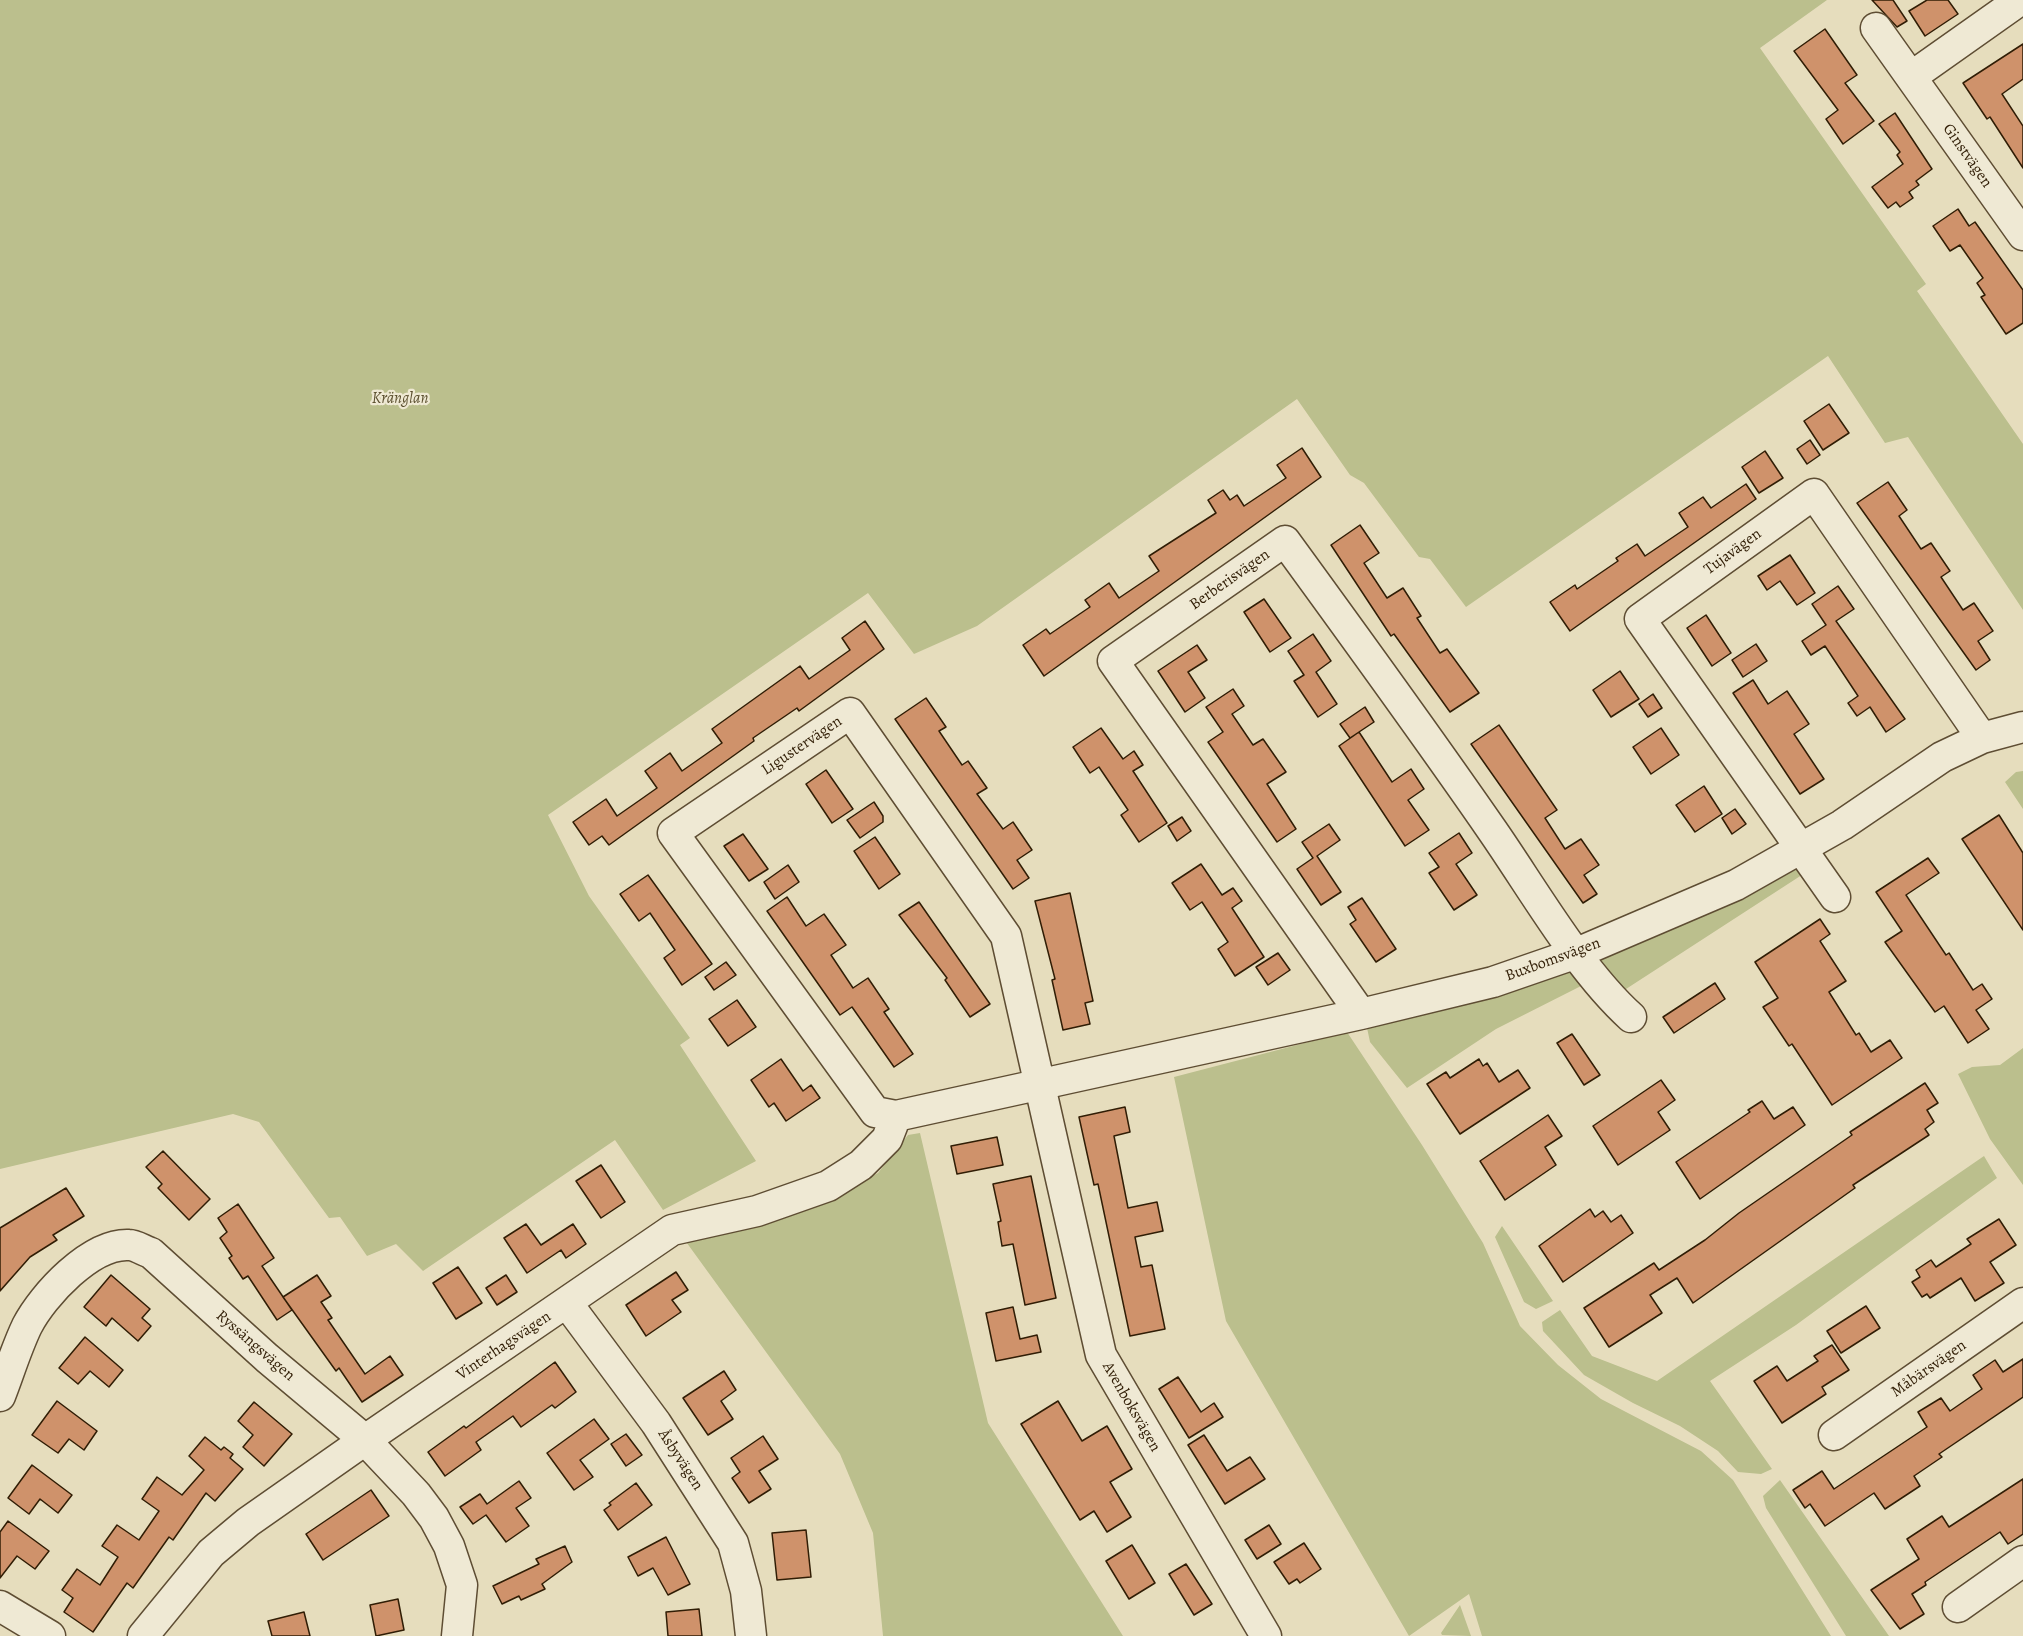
<!DOCTYPE html>
<html>
<head>
<meta charset="utf-8">
<style>
	body { margin:0 }
	canvas { display:block; background:#e6ddbd }
</style>
</head>
<body>
<canvas width="2023" height="1636"></canvas>
<script>
const c = document.querySelector('canvas').getContext('2d');
c.lineJoin = 'round';
function paint(path, color) { c.fillStyle = color; c.fill(path, 'evenodd'); }
function stroke(path, color, width, dash) { c.strokeStyle = color; c.lineWidth = width; c.lineCap = dash ? 'butt' : 'round'; c.setLineDash(dash || []); c.stroke(path); }
function write(font, color, halo, rows, align = 'center') {
  c.font = font + ' Alegreya,serif'; c.lineWidth = 4.5; c.setLineDash([]); c.textBaseline = 'middle'; c.strokeStyle = halo; c.fillStyle = color; for (const [text, x, y, turn = 0] of rows) {
    c.save(); c.translate(x, y); c.rotate((+turn || 0) * Math.PI / 180); c.textAlign = isNaN(turn) ? turn : align; if (halo) c.strokeText(text, 0, 0); c.fillText(text, 0, 0); c.restore();
  }
}
paint(new Path2D(`
	M0 0H1827L1760 48 1926 284 1917 291 2023 444V610L1908 437 1885 443 1828 356 1466 607 1430 559 1419 557 1364 483 1350 475 1297 399 977 626 914 654 868 593 548 815 589 896 690 1038 680 1045 756 1161 663 1210 615 1140 423 1271 396 1244 367 1256 340 1217 329 1218 259 1122 233 1114 0 1169Z
	M2023 771V809L2005 782 2016 772Z
	M1803 862 1808 871 1626 989 1619 991 1601 966 1600 957Z
	M1577 967 1583 985 1496 1029 1407 1088 1370 1042 1366 1023Z
	M1347 1032 1422 1145 1483 1243 1520 1326 1558 1365 1601 1399 1701 1451 1733 1480 1831 1636H1482L1469 1594 1409 1636 1226 1321 1174 1077Z
	M2023 1048V1185L1990 1139 1958 1074 1972 1067 2000 1065Z
	M920 1133 988 1423 1123 1636H883L873 1533 840 1454 684 1239 841 1192 878 1173 908 1135Z
	M1984 1156 1997 1178 1796 1325 1710 1381 1772 1469 1761 1474 1738 1472 1718 1451 1680 1426 1633 1403 1584 1375 1543 1331 1542 1322 1560 1310 1592 1356 1657 1381Z
	M1502 1226 1553 1301 1536 1309 1524 1302 1495 1237Z
	M1780 1480 1889 1636H1846L1766 1508 1763 1496Z
	M1460 1605 1471 1636 1442 1635 1441 1633Z`), '#bbbf8d');
const building = new Path2D(`
	M1872 0H1893L1907 21 1897 27Z
	M1927 0H1948L1958 14 1925 36 1909 11Z
	M1825 29 1857 75 1845 83 1874 121 1843 144 1826 119 1838 110 1794 51Z
	M2023 44V79L2002 94 2023 126V168L1990 117 1987 119 1963 83Z
	M1895 113 1932 169 1916 181 1919 185 1909 192 1913 198 1900 207 1896 202 1888 208 1872 187 1903 164 1897 155 1900 152 1879 124Z
	M1958 209 1969 226 1975 222 2023 290V323L2006 334 1981 297 1985 295 1977 283 1983 278 1960 245 1950 251 1933 226Z
	M1829 404 1849 433 1823 450 1804 421Z
	M1810 440 1820 455 1807 464 1797 449Z
	M1302 448 1321 477 1044 676 1023 645 1046 629 1050 634 1090 607 1085 600 1109 583 1119 598 1159 571 1149 556 1216 513 1208 500 1223 490 1230 500 1237 495 1244 506 1286 478 1277 465Z
	M1765 451 1783 478 1759 493 1742 467Z
	M1888 482 1907 510 1899 516 1921 549 1931 543 1950 571 1941 577 1963 610 1974 603 1993 631 1978 641 1990 660 1976 670 1857 503Z
	M1746 484 1756 499 1570 631 1550 602 1575 585 1577 589 1618 561 1616 558 1637 544 1645 556 1688 527 1679 513 1703 497 1711 508Z
	M1360 525 1379 553 1364 563 1387 598 1403 588 1421 616 1417 618 1440 653 1447 649 1479 693 1450 712 1394 634 1391 636 1331 545Z
	M1790 555 1815 593 1797 605 1780 581 1767 590 1758 576Z
	M1838 586 1854 609 1836 621 1905 719 1886 732 1870 707 1857 716 1848 703 1858 696 1825 646 1811 655 1802 641 1826 625 1812 604Z
	M1264 599 1291 638 1270 652 1244 612Z
	M1706 615 1731 653 1712 666 1687 628Z
	M865 621 884 649 799 711 797 708 753 738 754 741 609 845 602 836 589 845 573 822 606 799 617 816 640 800 657 788 645 771 670 753 682 771 722 743 712 729 800 666 809 679 850 650 842 638Z
	M1313 634 1331 661 1316 672 1337 704 1318 717 1294 681 1304 675 1288 651Z
	M1756 644 1767 661 1743 677 1732 660Z
	M1197 645 1207 660 1188 672 1205 698 1185 712 1158 671Z
	M1620 671 1639 699 1611 717 1593 690Z
	M1753 680 1768 704 1787 691 1809 724 1794 734 1824 779 1800 794 1733 693Z
	M1233 689 1244 706 1232 714 1253 745 1263 739 1286 772 1267 784 1296 829 1277 842 1208 742 1223 732 1206 707Z
	M1653 694 1662 708 1648 717 1639 704Z
	M926 698 946 727 939 731 962 765 968 761 987 788 977 794 1003 829 1013 822 1032 850 1017 860 1029 878 1013 889 895 719Z
	M1365 707 1374 722 1350 738 1340 724Z
	M1499 725 1557 810 1545 818 1565 849 1581 839 1599 865 1584 875 1597 894 1583 903 1471 744Z
	M1101 728 1123 759 1134 751 1143 765 1133 771 1167 823 1139 842 1121 815 1128 810 1099 767 1090 773 1073 747Z
	M1661 728 1679 755 1651 774 1633 747Z
	M1359 732 1392 782 1411 769 1424 789 1408 800 1429 830 1405 846 1339 746Z
	M826 770 853 809 832 823 806 784Z
	M1704 786 1722 814 1695 832 1676 805Z
	M874 802 883 816V822L860 838 847 820Z
	M1735 809 1746 824 1732 834 1722 818Z
	M1999 815 2023 853V930L1962 839Z
	M1182 817 1191 831 1177 841 1168 826Z
	M1329 824 1340 840 1317 856 1341 892 1321 905 1297 869 1313 858 1302 842Z
	M1459 833 1472 853 1456 864 1477 895 1454 910 1429 873 1439 867 1429 853Z
	M743 834 768 869 749 881 724 846Z
	M875 837 900 874 879 889 854 851Z
	M1928 858 1939 873 1906 895 1946 955 1949 953 1973 990 1982 984 1992 999 1976 1010 1989 1029 1968 1043 1944 1006 1935 1012 1885 942 1902 931 1876 892Z
	M1201 864 1222 895 1233 888 1242 901 1232 908 1264 957 1235 976 1218 949 1228 942 1202 902 1190 910 1172 883Z
	M788 865 799 882 775 899 764 882Z
	M648 875 712 964 682 985 664 958 675 950 650 913 639 921 620 894Z
	M1070 893 1093 1001 1085 1003 1090 1024 1063 1030 1052 980 1055 979 1035 901Z
	M787 897 806 926 824 914 846 945 831 955 853 988 868 978 889 1009 884 1012 913 1054 894 1067 852 1007 840 1015 767 911Z
	M1362 898 1396 949 1376 962 1350 924 1356 920 1348 907Z
	M919 902 990 1004 970 1017 945 980 947 978 899 915Z
	M1820 919 1830 934 1820 941 1846 981 1829 992 1856 1035 1859 1033 1871 1052 1890 1040 1902 1058 1832 1105 1792 1044 1789 1046 1763 1007 1778 998 1755 962Z
	M1278 953 1290 970 1268 985 1256 967Z
	M726 962 736 975 714 990 705 977Z
	M1715 983 1725 999 1674 1033 1663 1017Z
	M737 1000 756 1027 728 1046 709 1019Z
	M1572 1034 1600 1075 1584 1085 1557 1043Z
	M781 1059 803 1091 811 1085 820 1098 786 1121 774 1103 769 1107 751 1080Z
	M1479 1059 1483 1066 1487 1063 1499 1082 1518 1070 1530 1088 1460 1134 1427 1084 1446 1072 1450 1078Z
	M1661 1080 1675 1100 1658 1112 1670 1130 1618 1165 1593 1126Z
	M1925 1083 1938 1103 1927 1110 1934 1122 1925 1129 1929 1135 1853 1185 1855 1188 1693 1303 1677 1278 1650 1295 1662 1313 1609 1347 1584 1308 1654 1263 1659 1270 1705 1240 1739 1213 1852 1135 1850 1132Z
	M1762 1101 1774 1119 1793 1107 1805 1125 1700 1199 1676 1162 1750 1112 1748 1110Z
	M1125 1107 1130 1132 1114 1136 1128 1208 1157 1202 1163 1231 1135 1237 1141 1267 1152 1265 1165 1329 1130 1336 1098 1184 1094 1185 1079 1117Z
	M1548 1115 1562 1136 1545 1147 1556 1165 1505 1200 1480 1161Z
	M997 1137 1003 1165 957 1174 951 1146Z
	M163 1151 210 1199 189 1220 158 1188 162 1184 146 1167Z
	M601 1165 625 1202 601 1218 576 1181Z
	M1031 1176 1056 1298 1025 1305 1013 1244 1002 1246 998 1222 1001 1221 993 1184Z
	M66 1188 84 1216 53 1235 57 1240 30 1257 0 1291V1228Z
	M238 1204 274 1258 262 1266 292 1310 277 1320 248 1276 243 1279 229 1258 232 1256 220 1238 227 1232 218 1218Z
	M1590 1209 1595 1217 1603 1211 1611 1222 1621 1215 1633 1233 1563 1282 1539 1246Z
	M1999 1219 2016 1245 1990 1262 2004 1283 1975 1301 1961 1278 1930 1298 1927 1294 1922 1297 1912 1282 1920 1277 1916 1270 1931 1260 1936 1267 1971 1244 1967 1239Z
	M526 1224 541 1245 573 1224 586 1244 566 1258 561 1250 527 1273 504 1238Z
	M458 1267 482 1303 456 1319 433 1283Z
	M676 1272 688 1290 672 1300 681 1312 646 1336 626 1305Z
	M111 1275 150 1309 142 1318 151 1326 138 1341 112 1318 106 1326 84 1307Z
	M317 1275 331 1296 321 1302 332 1318 328 1320 365 1374 390 1356 403 1375 362 1402 339 1368 336 1371 283 1297Z
	M506 1275 517 1292 497 1305 486 1288Z
	M1866 1306 1880 1328 1841 1353 1827 1331Z
	M1013 1307 1020 1339 1037 1335 1041 1352 996 1361 986 1313Z
	M85 1337 123 1370 109 1387 90 1371 78 1384 59 1368Z
	M1832 1345 1849 1370 1822 1387 1826 1394 1782 1423 1754 1381 1777 1366 1787 1381 1818 1361 1814 1356Z
	M2023 1359V1397L1939 1454 1942 1457 1914 1476 1920 1486 1885 1509 1874 1493 1825 1526 1810 1504 1805 1508 1793 1490 1822 1471 1834 1489 1927 1427 1918 1412 1941 1398 1950 1411 1982 1389 1973 1375 1995 1360 2003 1372Z
	M555 1362 576 1392 555 1408 552 1405 521 1427 513 1416 476 1442 481 1450 445 1476 428 1452 464 1426 466 1428Z
	M724 1371 736 1390 721 1401 733 1419 708 1435 683 1398Z
	M1178 1377 1201 1412 1214 1403 1223 1417 1189 1438 1159 1389Z
	M57 1401 97 1431 84 1450 69 1439 58 1453 32 1435Z
	M1058 1401 1082 1441 1107 1426 1132 1469 1110 1482 1131 1517 1107 1532 1094 1511 1080 1520 1021 1424Z
	M254 1402 292 1434 264 1466 243 1447 253 1435 238 1421Z
	M594 1419 609 1439 580 1460 593 1477 574 1490 547 1453Z
	M626 1434 642 1455 626 1466 611 1444Z
	M1204 1435 1227 1471 1250 1457 1265 1479 1225 1504 1188 1445Z
	M763 1436 778 1459 759 1471 771 1489 749 1503 732 1478 740 1472 731 1458Z
	M205 1437 221 1450 224 1447 233 1454 230 1458 243 1469 215 1501 206 1493 173 1540 169 1537 133 1588 127 1583 93 1632 64 1612 73 1598 62 1590 77 1569 100 1585 118 1557 102 1546 117 1525 139 1540 159 1511 142 1499 157 1477 182 1495 204 1470 189 1456Z
	M32 1465 72 1495 58 1513 40 1499 29 1514 8 1498Z
	M2023 1479V1534L2008 1544 2000 1532 1925 1582 1926 1585 1912 1594 1924 1614 1900 1629 1871 1590 1919 1559 1907 1539 1942 1516 1949 1527Z
	M519 1481 531 1498 516 1508 529 1526 506 1542 486 1515 473 1524 460 1507 480 1494 487 1504Z
	M636 1483 652 1505 618 1530 604 1510 611 1505 609 1503Z
	M371 1490 389 1516 323 1560 306 1534Z
	M8 1521 49 1551 35 1569 17 1556 0 1578V1532Z
	M1269 1525 1281 1544 1257 1559 1245 1540Z
	M806 1530 811 1577 777 1580 772 1533Z
	M666 1537 690 1584 668 1595 653 1568 638 1576 628 1557Z
	M1304 1543 1321 1569 1300 1583 1297 1579 1289 1584 1274 1562Z
	M1132 1545 1155 1583 1129 1599 1106 1561Z
	M565 1546 572 1562 542 1584 545 1589 521 1600 519 1596 502 1604 493 1586 539 1564 536 1559Z
	M1186 1564 1212 1604 1194 1615 1169 1574Z
	M398 1599 404 1630 376 1636 370 1605Z
	M699 1609 702 1636H668L666 1612Z
	M304 1612 310 1636H272L268 1621Z`);
paint(building, '#cf926b');
stroke(building, '#301d05', 1.5);
const minor = new Path2D(`
	M1876 28 2023 235
	M1911 77 2020 0
	M1835 897 1640 619 1814 494 1982 738
	M1361 1014 1113 661 1285 541C1355 637 1425 733 1492 830 1533 889 1579 970 1631 1017
	M567 1303 656 1423 733 1543 746 1591 751 1636
	M0 1396C9 1373 16 1349 27 1326 43 1295 91 1243 129 1245 136 1245 144 1251 151 1253L267 1358 365 1440 416 1494 434 1518 449 1546 462 1585 457 1636
	M1834 1435 2023 1303
	M0 1606 50 1636
	M1958 1607 2023 1561
	M143 1636 211 1553 248 1522 365 1440 672 1230 757 1211 828 1186 861 1165 887 1139 896 1116
	M1266 1636 1101 1355 1006 936 850 713 673 833 875 1112 896 1116 1361 1014 1493 982 1577 953 1736 885 1842 825 1942 757 1982 738 2023 727`);
stroke(minor, '#5e4d33', 33);
stroke(minor, '#efe9d4', 30);
write('16px', '#301d05', '#efe9d4', [
	["Ginstvägen",1967,156,55],
	["Tujavägen",1733,552,-36],
	["Berberisvägen",1230,580,-35],
	["Ligustervägen",802,746,-34],
	["Buxbomsvägen",1553,960,-20],
	["Ryssängsvägen",255,1346,41],
	["Vinterhagsvägen",504,1346,-34],
	["Måbärsvägen",1929,1369,-35],
	["Avenboksvägen",1131,1407,60],
	["Åsbyvägen",680,1460,57]
]);
write('italic 16px', '#5a4e2e', '#efe9d4', [
	["Kränglan",400,399]
]);
</script>
</body>
</html>
